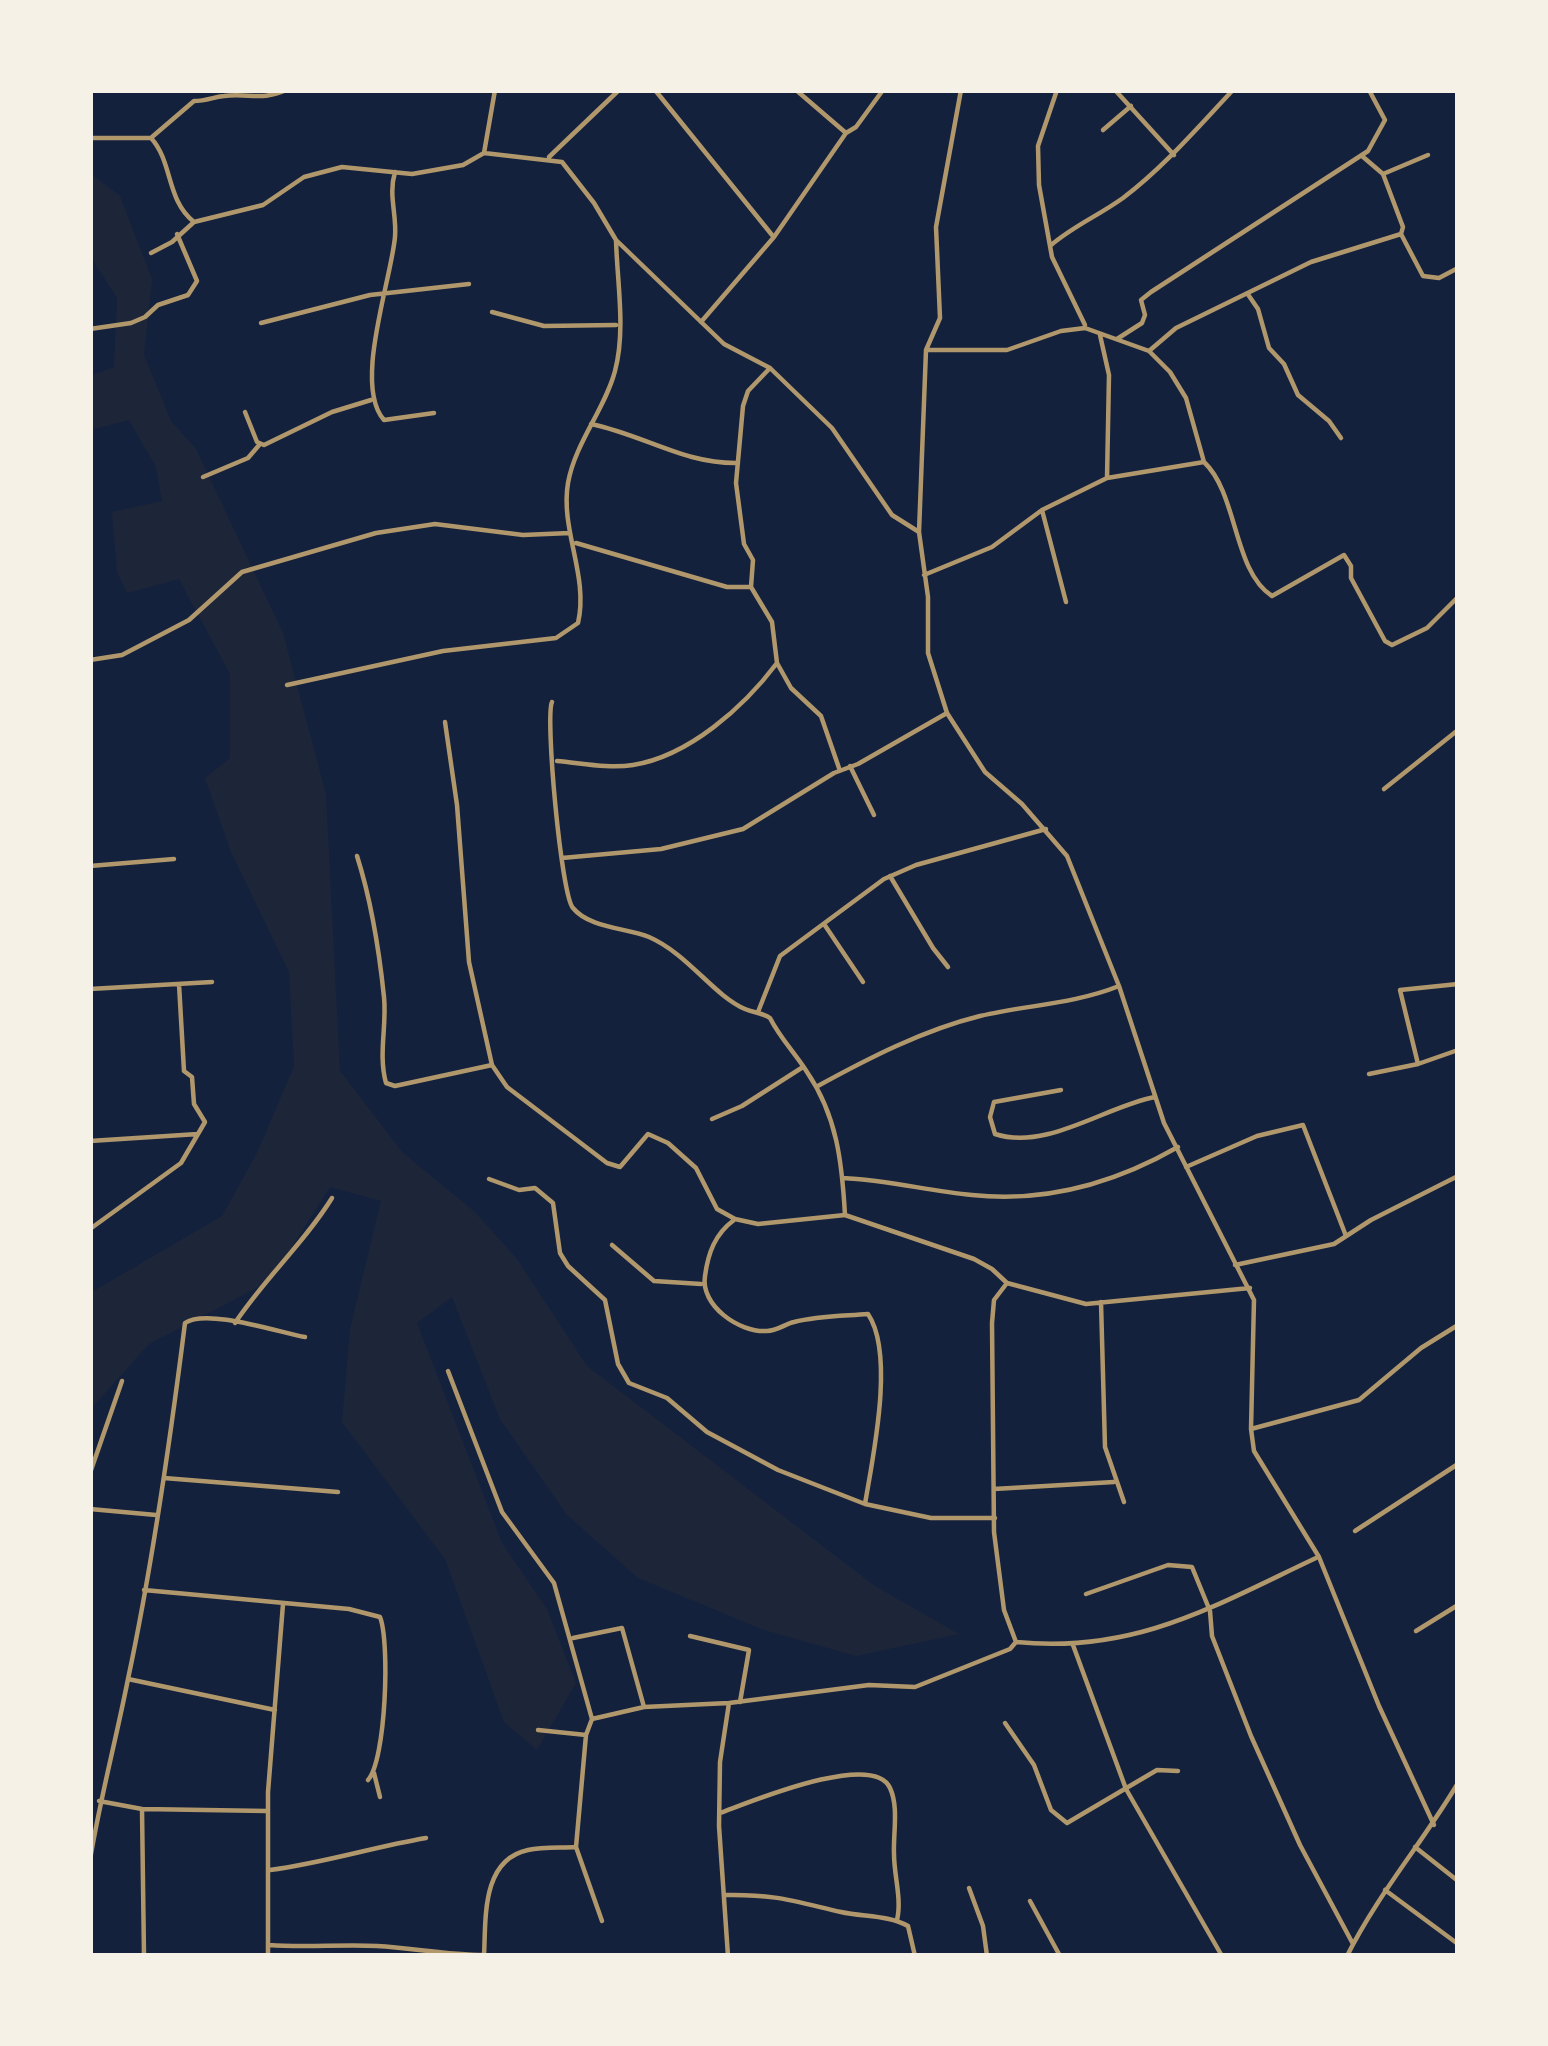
<!DOCTYPE html>
<html>
<head>
<meta charset="utf-8">
<style>
	body { margin:0 }
	#map { position:relative; width:1548px; height:2046px; overflow:hidden; background:#14213d; font-family:Cabin,sans-serif }
	canvas { display:block }
	.frame { position:absolute; inset:0; border:93px solid #f6f1e7; pointer-events:none }
</style>
</head>
<body>
<div id="map">
<canvas width="1548" height="2046"></canvas>
<div class="frame"></div>
</div>
<script>
const c = document.querySelector('canvas').getContext('2d');
c.lineJoin = 'round';
function paint(path, color) { c.fillStyle = color; c.fill(path, 'evenodd'); }
function stroke(path, color, width, dash) { c.strokeStyle = color; c.lineWidth = width; c.lineCap = dash ? 'butt' : 'round'; c.setLineDash(dash || []); c.stroke(path); }
paint(new Path2D(`
	M90 173 120 196 152 279 144 355 171 421 196 449 283 633 326 794 340 1071 403 1153 475 1212 517 1259 587 1366 875 1586 959 1634 856 1656 764 1630 638 1578 567 1515 500 1419 452 1297 417 1323 502 1543 547 1609 576 1683 537 1750 504 1722 445 1559 342 1422 350 1329 381 1201 330 1187 270 1281 149 1344 90 1410V1293L222 1216 257 1153 294 1066 289 972 231 852 205 778 230 758V674L179 579 127 593 117 572 112 512 162 501 156 467 129 420 90 430V376L114 367 117 298 90 256Z`), '#1d2539');
stroke(new Path2D(`
	M655 90 772 235
	M796 90 846 133
	M1115 90 1174 155
	M1103 130 1131 106
	M152 137 194 101C207 101 213 97 224 96 248 93 263 101 286 90
	M90 138H151C173 162 166 200 194 222L263 205 304 177 342 167 412 174 463 165 484 153 562 162 594 203 616 240 724 344 770 368 832 428 892 515 919 532 928 597V653L947 713 985 772 1022 804 1067 856 1119 986 1164 1123 1254 1300 1251 1429 1254 1451 1319 1557 1379 1706 1434 1825
	M484 153 495 90
	M549 157 619 90
	M395 172C388 195 397 214 395 237 391 281 353 385 384 420L434 413
	M1383 174 1428 155
	M1401 234 1423 276 1439 278 1458 268
	M1050 246 1039 185 1038 146 1057 90
	M151 253 172 242 194 222
	M1247 293 1258 309 1269 348 1284 364 1298 395 1329 421 1341 438
	M492 312 544 326 616 325
	M701 322 774 237 846 133 856 127 883 90
	M261 323 370 295 469 284
	M1085 325 1052 257 1050 246C1073 226 1098 216 1123 198 1164 167 1198 127 1233 90
	M90 329 131 323 145 317 158 305 188 295 197 281 177 234
	M1100 335 1109 375 1107 478
	M1117 339 1142 323 1145 315 1141 300 1151 292 1368 151 1385 120 1369 90
	M926 350H1007L1061 331 1085 328 1149 351 1170 372 1186 398 1204 462
	M1149 351 1176 328 1311 262 1401 234 1403 227 1383 174 1362 156
	M245 412 257 442 264 445 332 412 371 400
	M591 424C644 435 684 464 738 463
	M203 477 248 458 260 444
	M1042 510 1066 602
	M919 532 926 350 940 318 936 227 961 90
	M576 543 727 587H750
	M924 575 992 547 1042 510 1107 478 1204 462C1238 494 1233 571 1272 596L1344 555 1351 566V578L1385 641 1392 645 1427 628 1458 597
	M90 660 122 655 189 620 242 572 376 533 435 524 523 535 570 533
	M777 663 791 688 821 716 839 768
	M287 685 443 651 556 638 578 623C589 576 560 530 568 483 575 443 605 409 615 371 626 330 617 281 616 240
	M552 702C545 716 561 895 573 908 589 928 627 928 649 937 688 954 713 995 745 1009 754 1013 761 1012 770 1018 780 1038 795 1053 807 1072 837 1116 842 1162 845 1215
	M445 722 457 805 469 962 492 1065 507 1087 607 1163 620 1167 648 1134 668 1143 696 1168 717 1209 735 1219 758 1224 845 1215 974 1259 992 1269 1007 1283 1086 1304 1250 1288
	M557 761C581 763 609 769 633 765 689 756 744 707 777 663L772 622 751 587 753 560 744 544 736 483 743 406 748 391 770 368
	M850 766 874 815
	M1384 789 1458 730
	M357 856C372 903 379 949 384 997 387 1026 378 1054 386 1083L395 1086 492 1065
	M562 858 661 849 743 829 834 773 858 764 947 713
	M90 866 174 859
	M890 876 933 948 948 967
	M824 924 863 982
	M90 989 212 982
	M758 1012 780 956 884 879 916 865 1046 829
	M1418 1064 1400 990 1458 984
	M1369 1074 1418 1064 1458 1050
	M816 1087C867 1059 923 1030 980 1016 1027 1005 1074 1004 1119 986
	M1061 1090 994 1102 990 1117 995 1134C1047 1151 1106 1106 1155 1097
	M712 1119 742 1106 803 1067
	M90 1141 198 1134
	M1186 1167 1257 1136 1303 1125 1346 1236
	M843 1178C887 1180 929 1191 972 1195 1046 1203 1115 1183 1178 1147
	M489 1179 519 1190 535 1188 553 1203 560 1253 568 1266 605 1300 618 1364 629 1383 667 1398 707 1432 778 1470 865 1504 931 1518H995
	M734 1220C715 1234 708 1253 705 1276 700 1305 739 1333 767 1331 777 1331 785 1324 794 1322 817 1316 844 1316 868 1314 895 1354 873 1456 865 1504
	M90 1229 181 1163 205 1122 194 1104 192 1077 184 1071 179 984
	M612 1245 654 1281 701 1284
	M1235 1265 1334 1244 1371 1220 1458 1176
	M1101 1302 1105 1447 1124 1502
	M235 1323C265 1278 304 1243 332 1198
	M448 1371 502 1512 554 1583 592 1719 586 1735 576 1847 602 1921
	M1251 1429 1359 1400 1421 1348 1458 1325
	M90 1473 122 1381
	M164 1478 338 1492
	M994 1489 1114 1482
	M90 1509 156 1515
	M1355 1531 1458 1464
	M144 1590 349 1609 380 1617C390 1642 386 1760 368 1780
	M1086 1594 1168 1565 1192 1567 1210 1611 1212 1636 1251 1736 1300 1845 1353 1944
	M1416 1631 1458 1605
	M690 1636 749 1650 740 1702
	M573 1638 622 1628 644 1707
	M1016 1642C1135 1654 1214 1606 1316 1558
	M1073 1645 1126 1789 1222 1956
	M128 1679 275 1710
	M592 1719 644 1707 729 1703 869 1685 915 1687 1010 1649 1016 1642 1004 1610 994 1532 992 1323 994 1300 1007 1283
	M1005 1723 1034 1765 1051 1810 1067 1823 1157 1770 1178 1771
	M538 1730 586 1735
	M374 1773 380 1797
	M99 1801 142 1809 267 1811
	M142 1809 144 1956
	M720 1813C748 1803 873 1750 890 1788 899 1807 893 1834 894 1854 894 1876 902 1899 897 1920
	M1415 1847 1458 1881
	M90 1860C100 1799 116 1740 128 1679 153 1562 170 1442 185 1323 206 1308 278 1332 305 1337
	M270 1870C324 1863 373 1847 426 1838
	M969 1888 983 1926 987 1956
	M1385 1890 1458 1944
	M724 1895C775 1894 793 1901 841 1912 863 1917 889 1915 908 1926L915 1956
	M1030 1901 1060 1956
	M269 1945C305 1948 341 1944 377 1946 413 1948 447 1955 484 1955
	M268 1956V1792L283 1604
	M484 1956C486 1919 481 1860 528 1850 543 1847 561 1848 576 1847
	M728 1956 719 1826 720 1762 729 1703
	M1347 1956C1378 1894 1423 1842 1458 1783`), '#b1986c', 4.5);
</script>
</body>
</html>
